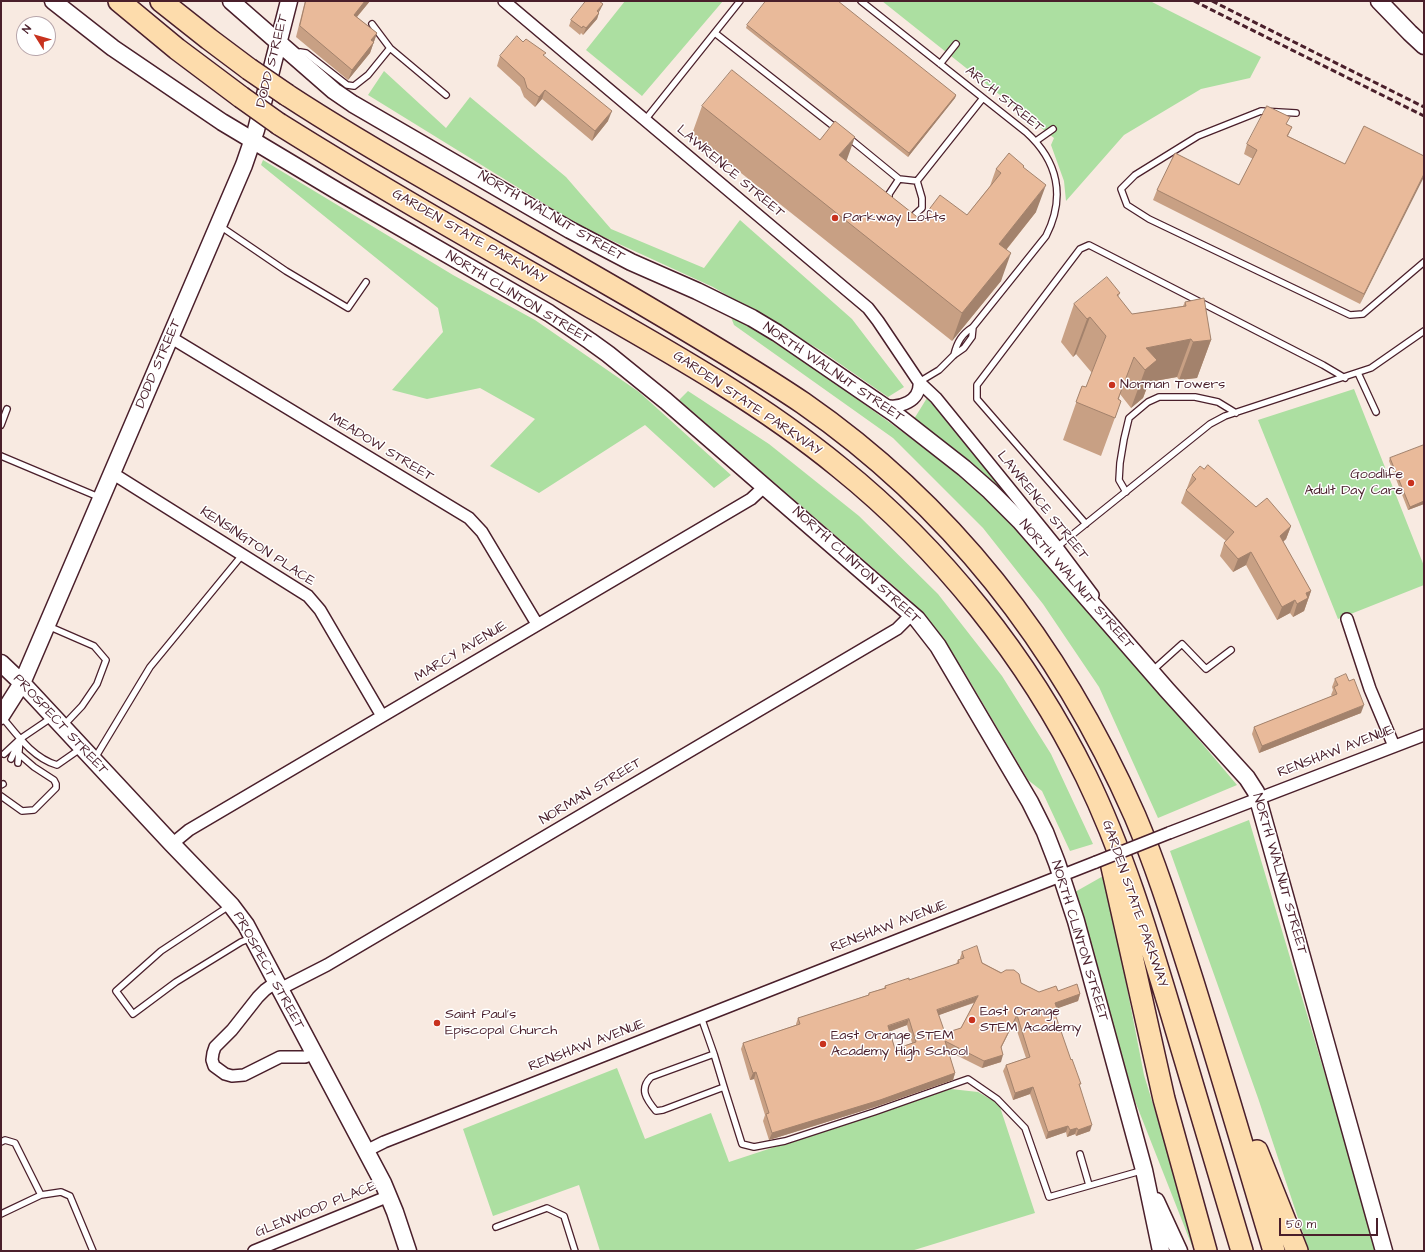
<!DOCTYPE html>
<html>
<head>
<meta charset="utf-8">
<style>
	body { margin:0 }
	#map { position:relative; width:1425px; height:1252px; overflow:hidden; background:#f8eae1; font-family:"Architects Daughter",sans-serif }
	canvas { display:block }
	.frame { position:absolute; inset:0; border:2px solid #4a1f2b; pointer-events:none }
	.north { position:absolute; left:16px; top:16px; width:40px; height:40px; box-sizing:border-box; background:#fff; border:1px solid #b7a5aa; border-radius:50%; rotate:307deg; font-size:11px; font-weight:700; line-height:16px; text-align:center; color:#4a1f2b }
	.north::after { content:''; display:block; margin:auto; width:14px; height:18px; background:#c8321e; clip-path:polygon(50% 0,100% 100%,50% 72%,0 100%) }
	.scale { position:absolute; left:1279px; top:1218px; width:99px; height:18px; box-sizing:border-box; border:2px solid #4a1f2b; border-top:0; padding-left:5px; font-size:12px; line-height:14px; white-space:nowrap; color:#4a1f2b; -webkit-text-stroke:3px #fff; paint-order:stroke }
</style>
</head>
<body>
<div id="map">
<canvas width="1425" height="1252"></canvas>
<div class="frame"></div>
<div class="north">N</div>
<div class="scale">50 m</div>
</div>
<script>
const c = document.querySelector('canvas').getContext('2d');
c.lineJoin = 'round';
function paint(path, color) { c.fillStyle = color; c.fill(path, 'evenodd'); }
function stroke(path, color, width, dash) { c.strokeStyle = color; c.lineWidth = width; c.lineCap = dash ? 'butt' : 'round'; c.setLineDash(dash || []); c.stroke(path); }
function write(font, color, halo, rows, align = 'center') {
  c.font = font + ' "Architects Daughter",sans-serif'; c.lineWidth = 3; c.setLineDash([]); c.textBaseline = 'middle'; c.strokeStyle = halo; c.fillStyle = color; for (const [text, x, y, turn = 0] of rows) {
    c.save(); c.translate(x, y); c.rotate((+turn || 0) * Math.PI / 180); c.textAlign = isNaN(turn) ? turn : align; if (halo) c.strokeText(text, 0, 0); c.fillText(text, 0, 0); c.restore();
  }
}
paint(new Path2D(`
	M625 1H723L642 96 586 50Z
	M882 1H1150L1261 57 1250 78 1201 89 1124 135 1066 201 1064 181 1051 145 1054 138Z
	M384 71 446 128 470 97 566 177 611 229 704 268 740 220 852 319 904 387 888 397 820 350 713 287 582 227 368 95Z
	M263 160 453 275 535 320 639 392 731 475 714 488 645 425 539 493 490 466 535 419 480 388 427 399 392 390 443 332 438 308 261 165Z
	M729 312 831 380 966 478 1038 549 1237 785 1158 818 1099 687 1043 604 983 528 893 438 734 325Z
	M1354 389 1424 566V585L1338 619 1258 420Z
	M688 391 769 444 859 516 938 594 1002 676 1051 754 1093 844 1070 851 1042 791 1028 780 962 668 910 600 679 400Z
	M927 398 1008 495 914 419Z
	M1249 820 1360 1192 1376 1251H1309L1258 1098 1170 851Z
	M1105 875 1144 1075 1198 1251H1194L1135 1101 1075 892Z
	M617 1068 645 1139 711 1113 729 1162 951 1089 978 1092 999 1104 1035 1213 911 1251H600L579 1185 493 1216 463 1129Z`), '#acdfa1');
const lane = new Path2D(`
	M861 1 1026 132C1058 161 1066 197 1046 236L973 327C962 334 957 342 954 355
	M372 24 390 48
	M715 33 837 129
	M296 55 300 52 306 53 347 85 354 86 368 75 390 48 446 95
	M940 64 956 44
	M1296 113 1261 111 1198 136 1135 175 1121 189 1127 205 1149 219 1350 315 1363 314 1424 262
	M645 120 740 1
	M849 138 899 179 917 181 983 98
	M1036 141 1053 129
	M889 201V194L899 179
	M909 218H911L922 208V198L917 181
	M220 226 286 271 348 308 366 282
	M1358 373 1376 412
	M919 382 939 370 954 355 964 348 972 337 973 327
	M1 425 7 409
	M1 456 101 498
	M1126 492 1119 480 1120 463 1124 439 1129 418 1148 402 1159 397H1195L1218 402 1236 413
	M1086 524 977 399V385L1080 249 1089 245 1323 365 1345 378
	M1057 547 1210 424 1225 416 1371 368 1424 331
	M48 626 94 646 106 660 97 684 82 706 64 725
	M1152 671 1182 644 1206 669 1231 650
	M2 717C17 735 33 758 57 765L80 749
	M4 754 20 739 51 718
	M95 758 150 667 243 554
	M11 759 18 743
	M18 763 20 739
	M1 785 3 784
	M1 796 22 811 34 810 56 788V784L54 780 34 767 19 754
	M229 906 161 951 116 991 133 1014 176 982 241 942 251 938
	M701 1017 714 1054 724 1087 663 1110 656 1111C646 1099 639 1089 651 1077L714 1054
	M724 1087 742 1144 754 1147 785 1141 874 1112 968 1079 997 1099 1025 1128 1049 1197 1144 1170
	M1 1142 5 1140 15 1143 41 1195
	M1080 1154 1089 1185
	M1 1214 41 1195 61 1192 70 1196 93 1251
	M496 1227 547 1208 564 1216 575 1251`);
const street = new Path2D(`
	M504 1 868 308 878 321 919 382 936 398 1057 547 1093 595
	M170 337 469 518 482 532 537 624
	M884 405C900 409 921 401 919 382
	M112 473 308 596 320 610 382 716
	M1347 619 1370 689 1394 746
	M1169 833 1424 735
	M172 844 189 830 751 499 765 486
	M276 982 265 990 258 997 232 1030 215 1047 213 1053 212 1060 214 1066 225 1074 232 1076 244 1075 280 1057H305L314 1053
	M280 989 327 965 897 629 912 614
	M366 1151 384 1142 1096 862
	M254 1251 389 1196`);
const secondary = new Path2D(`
	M53 1 113 48 222 122 339 192 549 313 590 341 608 354 666 401 917 619 938 646 1030 802 1045 832 1057 863 1076 921 1144 1170 1161 1251
	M231 1 334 91 353 104 570 230 631 262 697 291 752 318 777 333 895 414 964 468 990 491 1020 521 1167 690 1247 778 1256 792 1384 1251
	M1379 1 1410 33 1424 46
	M1 663 22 683 172 844 231 905 246 925 383 1183 395 1212 408 1251
	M1 716 22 683 244 165 256 130 289 1
	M1156 1201 1179 1251`);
const highway = new Path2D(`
	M119 1 177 49 241 97
	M161 1 209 39 249 69
	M287 95C336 127 387 157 438 186 503 224 568 261 632 298 690 332 748 366 803 403 953 507 1062 650 1135 816 1158 870 1175 926 1193 982 1221 1072 1247 1161 1274 1251
	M279 124C381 188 485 247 589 306 675 355 762 404 839 467 941 549 1028 658 1086 776 1124 854 1148 936 1173 1019 1196 1096 1219 1174 1242 1251
	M1112 867 1164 1099 1206 1251
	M1257 1151 1297 1251`);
stroke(lane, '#4a1f2b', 8);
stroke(street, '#4a1f2b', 14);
stroke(secondary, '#4a1f2b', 19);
stroke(highway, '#4a1f2b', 24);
stroke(lane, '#fff', 5.5);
stroke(street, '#fff', 11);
stroke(secondary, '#fff', 16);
stroke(highway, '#fddcac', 21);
stroke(new Path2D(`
	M1194 1 1424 116
	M1212 1 1424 107`), '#4a1f2b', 3, [6, 3]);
const streetBridge = new Path2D(`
	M1096 862 1169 833`);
const highwayBridge = new Path2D(`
	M249 69 287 95
	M241 97 279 124`);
stroke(streetBridge, '#4a1f2b', 14, []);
stroke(highwayBridge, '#4a1f2b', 24, []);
stroke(streetBridge, '#fff', 11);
stroke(highwayBridge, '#fddcac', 21);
paint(new Path2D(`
	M305 1H370L357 17 377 33 370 53 348 80 296 37Z
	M603 4 599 12 597 19 583 35 581 33 580 35 569 26 571 20Z
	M747 25 956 95 955 98 908 157 746 28Z
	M523 42 544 56 608 121 592 141 542 99 535 107 524 97 520 87 497 66 500 56Z
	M702 106 846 161 921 220 967 215 990 186 996 169 1023 167 1036 212 1007 249 1001 281 952 341 692 134Z
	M1287 124 1292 127 1288 136 1345 164 1424 156 1360 304 1153 200 1157 190 1239 185 1253 159 1244 154 1247 144Z
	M1120 293 1118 297 1132 314 1183 306 1185 302 1211 340 1197 378 1179 380 1177 377 1149 382 1143 398 1131 408 1120 394 1119 399 1121 401 1101 456 1063 440 1082 386 1086 387 1092 373 1076 354 1073 357 1061 342 1074 304Z
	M1424 445V504L1408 510 1389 461 1390 458Z
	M1192 475 1256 507 1291 526 1286 539 1283 542 1311 591 1304 611 1293 617 1290 613 1277 620 1246 565 1233 572 1220 556 1224 543 1226 541 1181 503 1186 490 1187 489V488Z
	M1335 679 1361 713 1259 753 1252 734 1254 727 1332 696 1331 695 1333 690 1332 687Z
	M962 952 1039 992 1058 991 1080 994 1078 1001 1057 1008 1055 1015 1080 1087 1090 1131 1076 1136 1075 1134 1067 1137 1066 1132 1046 1139 1030 1094 1013 1100 1003 1071 1006 1065 1026 1058 1014 1022 1001 1048V1062L982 1068 948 1051 955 1073 953 1080 878 1106 769 1140 763 1121 765 1115 754 1079 750 1080 741 1049 743 1043 796 1025V1024L798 1018 868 995 869 993 884 988 885 986 909 980 956 964 958 960 960 959V958ZM974 1003 961 1028 945 1033 938 1015ZM907 1025 912 1043 895 1049 890 1031Z`), '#c8a084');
paint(new Path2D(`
	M365 1H370L350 25 354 15Z
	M603 4 600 10 595 17 599 13 597 19 583 35 586 28Z
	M377 33 370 53 348 80 352 70 371 40Z
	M545 90 542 99 535 107 539 97Z
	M956 95 955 98 908 157 909 153Z
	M612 111 608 121 592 141 595 131Z
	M855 137 845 165 839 155Z
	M1424 174V177L1360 304 1364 294Z
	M1046 185 1036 212 989 271 999 244Z
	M1011 253 1001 281 952 341 962 313Z
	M1090 317 1076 354 1073 357 1087 319Z
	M1191 339 1177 377 1149 382 1143 398 1131 408 1145 370 1146 348Z
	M1211 340 1197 378 1179 380 1193 342Z
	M1424 501V504L1408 510 1410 507Z
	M1291 526 1286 539 1275 549 1280 536Z
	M1251 552 1246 565 1233 572 1238 559Z
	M1311 591 1304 611 1293 617 1297 604 1306 593Z
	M1295 600 1290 613 1277 620 1282 607Z
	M1364 705 1361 713 1259 753 1262 746Z
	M1080 994 1078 1001 1053 1010 1055 1003Z
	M978 996 975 1002 934 1017 937 1010Z
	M1057 1009 1055 1016 1054 1011Z
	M1017 1015 1014 1022 998 1054 1001 1047Z
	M909 1019 907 1025 886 1033 888 1026Z
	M1003 1055 1001 1062 982 1068 984 1061Z
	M756 1072 754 1079 750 1080 753 1073Z
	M955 1073 953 1080 878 1106 769 1140 772 1133Z
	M1033 1087 1030 1094 1013 1100 1015 1093Z
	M1092 1125 1090 1131 1076 1136 1078 1130Z
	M1068 1126 1066 1132 1046 1139 1048 1132Z
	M1077 1128 1075 1134 1067 1137 1070 1130Z`), '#a3826c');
const building = new Path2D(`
	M306 1H365L354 15 377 33 371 40 374 42 352 70 300 26Z
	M586 1H599L603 4 597 11 599 13 586 28 583 26 582 28 571 20Z
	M766 1H838L956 95 909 153 747 25Z
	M517 36 523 42 526 39 546 53 543 55 612 111 595 131 545 90 539 97 527 88 524 78 500 56Z
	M732 70 820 140 835 121 855 137 839 155 921 220 940 195 967 215 1001 173 996 169 1009 153 1024 166 1023 167 1046 185 999 244 1011 253 962 313 702 106Z
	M1267 106 1290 117 1286 124 1292 127 1287 136 1345 164 1364 126 1424 156V174L1364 294 1157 190 1175 153 1239 185 1257 150 1247 144Z
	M1107 277 1120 293 1117 295 1132 314 1186 306 1185 302 1204 298 1211 340 1193 342 1191 339 1146 348 1157 360 1145 370 1134 357 1118 399 1121 401 1115 418 1076 402 1082 386 1086 387 1106 336 1090 317 1087 319 1074 304Z
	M1424 445V501L1410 507 1390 458Z
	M1208 465 1256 507 1267 498 1291 526 1280 536 1311 591 1306 593 1308 598 1297 604 1295 600 1282 607 1251 552 1238 559 1224 543 1234 532 1186 490 1196 479 1192 475 1200 466 1204 469Z
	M1346 674 1349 681 1354 679 1364 705 1262 746 1254 727 1337 694 1334 687 1338 685 1335 679Z
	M977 946 982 963 1001 973 1006 970H1014L1019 974 1021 983 1039 992 1056 986 1058 991 1077 984 1080 994 1055 1003 1057 1009 1054 1011 1071 1060 1072 1059 1081 1084H1079L1092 1125 1078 1130 1077 1128 1070 1130 1068 1126 1048 1132 1033 1087 1015 1093 1006 1065 1030 1057 1017 1015 1001 1047 1003 1055 984 1061 945 1041 955 1073 880 1100 772 1133 766 1114 769 1113 756 1072 753 1073 743 1043 800 1024 798 1018 869 995V993L886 988 885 986 909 978V980L959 963 958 960 964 958 962 952ZM978 996 961 1028 945 1033 937 1010ZM909 1019 916 1042 895 1049 888 1026Z`);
paint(building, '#e9ba9a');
stroke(building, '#a3826c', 1);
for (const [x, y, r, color] of [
	[835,218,4,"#c8321e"],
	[1112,385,4,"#c8321e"],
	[1411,483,4,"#c8321e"],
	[972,1020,4,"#c8321e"],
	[437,1023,4,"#c8321e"],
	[823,1044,4,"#c8321e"]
]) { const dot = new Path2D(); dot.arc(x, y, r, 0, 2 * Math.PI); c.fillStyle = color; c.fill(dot); stroke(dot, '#fff', 1.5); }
write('14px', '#4a1f2b', '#fff', [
	["DODD STREET",273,61,-76],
	["ARCH STREET",1004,100,39],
	["LAWRENCE STREET",730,172,40],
	["NORTH WALNUT STREET",551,217,30],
	["GARDEN STATE PARKWAY",469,237,30],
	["NORTH CLINTON STREET",518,298,31],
	["DODD STREET",159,364,-67],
	["NORTH WALNUT STREET",833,373,34],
	["GARDEN STATE PARKWAY",747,404,34],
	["MEADOW STREET",381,448,31],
	["LAWRENCE STREET",1042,506,51],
	["KENSINGTON PLACE",257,547,33],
	["NORTH CLINTON STREET",856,566,42],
	["NORTH WALNUT STREET",1076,585,49],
	["MARCY AVENUE",461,652,-31],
	["PROSPECT STREET",60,725,47],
	["RENSHAW AVENUE",1336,752,-21],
	["NORMAN STREET",591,792,-31],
	["NORTH WALNUT STREET",1279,874,74],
	["GARDEN STATE PARKWAY",1134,904,71],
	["RENSHAW AVENUE",889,927,-21],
	["NORTH CLINTON STREET",1079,941,73],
	["PROSPECT STREET",268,971,61],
	["RENSHAW AVENUE",587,1046,-21],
	["GLENWOOD PLACE",316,1210,-22]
]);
write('14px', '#4a1f2b', '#fff', [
	["Parkway Lofts",843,218],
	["Norman Towers",1120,385],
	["Goodlife",1403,475,"right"],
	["Adult Day Care",1403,491,"right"],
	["East Orange",980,1012],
	["STEM Academy",980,1028],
	["Saint Paul's",445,1015],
	["Episcopal Church",445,1031],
	["East Orange STEM",831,1036],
	["Academy High School",831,1052]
], 'left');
</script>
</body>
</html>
